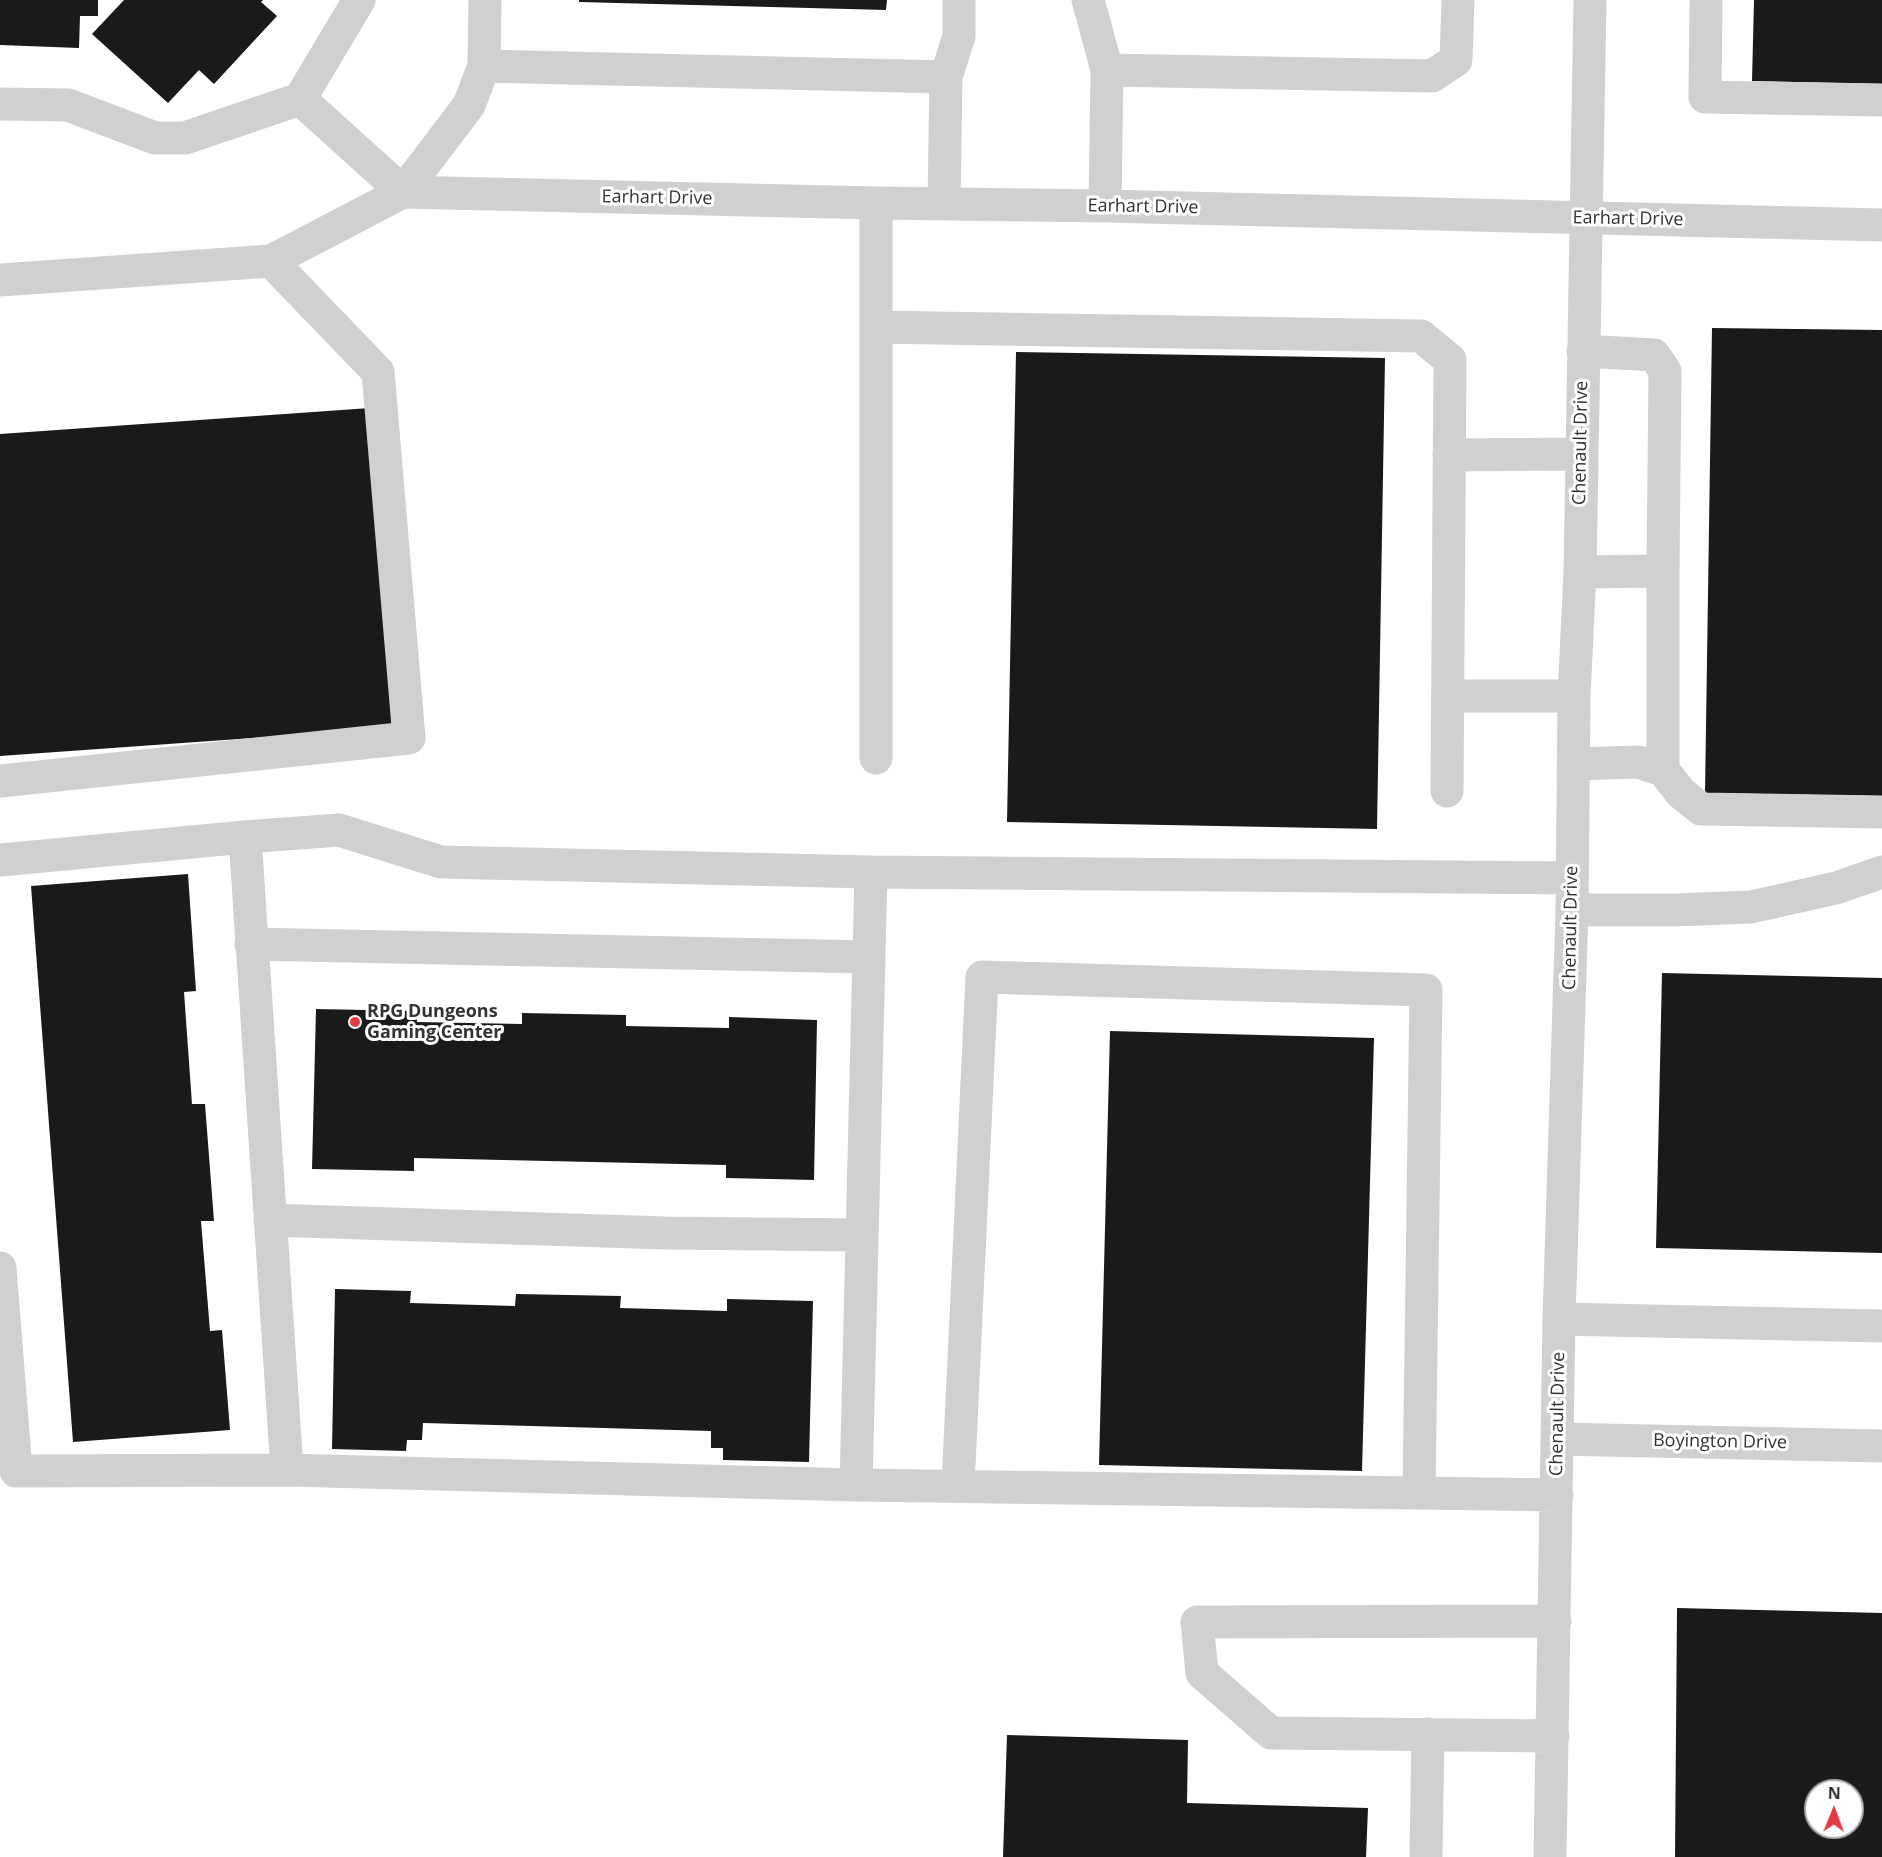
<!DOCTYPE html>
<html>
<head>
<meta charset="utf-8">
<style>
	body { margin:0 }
	#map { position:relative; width:1882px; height:1857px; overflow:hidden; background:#fff; font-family:"Open Sans",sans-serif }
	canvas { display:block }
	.north { position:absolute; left:1804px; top:1779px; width:60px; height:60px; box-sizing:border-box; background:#fff; border:2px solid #adadad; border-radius:50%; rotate:1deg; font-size:16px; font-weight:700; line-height:24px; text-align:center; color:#333 }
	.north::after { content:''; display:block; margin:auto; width:21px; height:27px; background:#e63946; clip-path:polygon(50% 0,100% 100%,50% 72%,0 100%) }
</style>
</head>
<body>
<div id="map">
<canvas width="1882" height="1857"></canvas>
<div class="north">N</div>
</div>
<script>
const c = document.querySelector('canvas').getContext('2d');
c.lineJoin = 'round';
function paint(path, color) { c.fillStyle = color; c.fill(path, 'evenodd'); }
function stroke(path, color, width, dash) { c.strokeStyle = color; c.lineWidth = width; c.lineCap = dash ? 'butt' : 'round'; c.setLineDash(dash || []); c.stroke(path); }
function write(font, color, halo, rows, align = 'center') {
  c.font = font + ' "Open Sans",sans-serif'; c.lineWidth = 6; c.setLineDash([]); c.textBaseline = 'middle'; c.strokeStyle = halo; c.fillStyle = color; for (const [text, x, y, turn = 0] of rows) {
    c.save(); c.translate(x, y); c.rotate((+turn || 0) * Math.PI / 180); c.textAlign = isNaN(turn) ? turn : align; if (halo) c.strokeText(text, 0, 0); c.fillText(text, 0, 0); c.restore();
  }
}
paint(new Path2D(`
	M0 0H98V16H80L79 48 0 45Z
	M124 0H263L261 2 277 16 214 84 199 70 168 103 92 34Z
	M579 0H887L886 10 579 2Z
	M1754 0H1882V84L1752 81Z
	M1712 328 1882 330V796L1705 793Z
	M1016 352 1385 358 1377 829 1007 822Z
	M370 408 393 728 0 756V434Z
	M188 874 196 991 184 992 192 1104H205L214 1221H201L210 1331 222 1330 230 1430 73 1442 31 886Z
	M1662 973 1882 978V1253L1656 1248Z
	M316 1009 417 1011V1022L522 1024V1013L626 1015V1026L729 1028V1017L817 1020 814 1180 726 1178V1165L414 1158V1171L312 1169Z
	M1110 1031 1374 1038 1362 1471 1099 1465Z
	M335 1289 411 1291 410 1303 515 1306 516 1294 621 1296 620 1308 727 1311V1299L813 1301 809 1462 723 1460V1448H711V1431L423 1423 422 1440H407L406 1451 332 1449Z
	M1677 1608 1882 1613V1857H1675ZM1816 1791H1852V1827H1816Z
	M1007 1735 1188 1740 1187 1803 1368 1808 1366 1857H1003Z`), '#1a1a1a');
stroke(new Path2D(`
	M359 0 300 99 403 192
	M1088 0 1107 70 1105 206
	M1706 0 1705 97 1882 100
	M484 66 946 77
	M1107 70 1432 76 1456 60 1458 0
	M0 104 68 105 155 138H185L300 99
	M403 192 876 203 1105 206 1882 225
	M944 204 946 77 959 36V0
	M0 280 271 261 403 192 469 105 484 66 485 0
	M876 327 1421 336 1450 360 1447 791
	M1583 351 1654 355 1665 371 1663 571
	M1449 455 1581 454
	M1580 572 1663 571V770
	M1448 696H1574
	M876 758V203
	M1575 764 1638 762 1663 770 1681 793 1701 809 1882 812
	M0 781 409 738 378 372 271 261
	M245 837 287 1470
	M0 860 245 837 339 830 441 862 871 872
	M1572 910H1675L1751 907 1836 888 1882 872
	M251 944 869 957
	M270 1220 665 1233 862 1235
	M0 1268 16 1471 287 1470 856 1485
	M1559 1319 1882 1326
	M1557 1439 1882 1446
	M958 1486 982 977 1426 990 1419 1492
	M1557 1495 856 1485 871 872 1571 878
	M1553 1736 1271 1733 1202 1673 1197 1622 1555 1621
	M1426 1857 1428 1734
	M1550 1857 1559 1319 1572 910 1574 696 1580 572 1590 0`), '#d0d0d0', 33);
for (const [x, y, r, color] of [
	[355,1022,6,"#e63946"]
]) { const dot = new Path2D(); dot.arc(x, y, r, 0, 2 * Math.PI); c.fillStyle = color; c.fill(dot); stroke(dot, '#fff', 2); }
write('18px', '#333', '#fff', [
	["Earhart Drive",657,198,1],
	["Earhart Drive",1143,207,1],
	["Earhart Drive",1628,219,1],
	["Chenault Drive",1581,443,-89],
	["Chenault Drive",1571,928,-89],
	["Chenault Drive",1558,1414,-89],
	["Boyington Drive",1720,1442,1]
]);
write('bold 18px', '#333', '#fff', [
	["RPG Dungeons",367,1012],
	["Gaming Center",367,1033]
], 'left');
</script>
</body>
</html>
